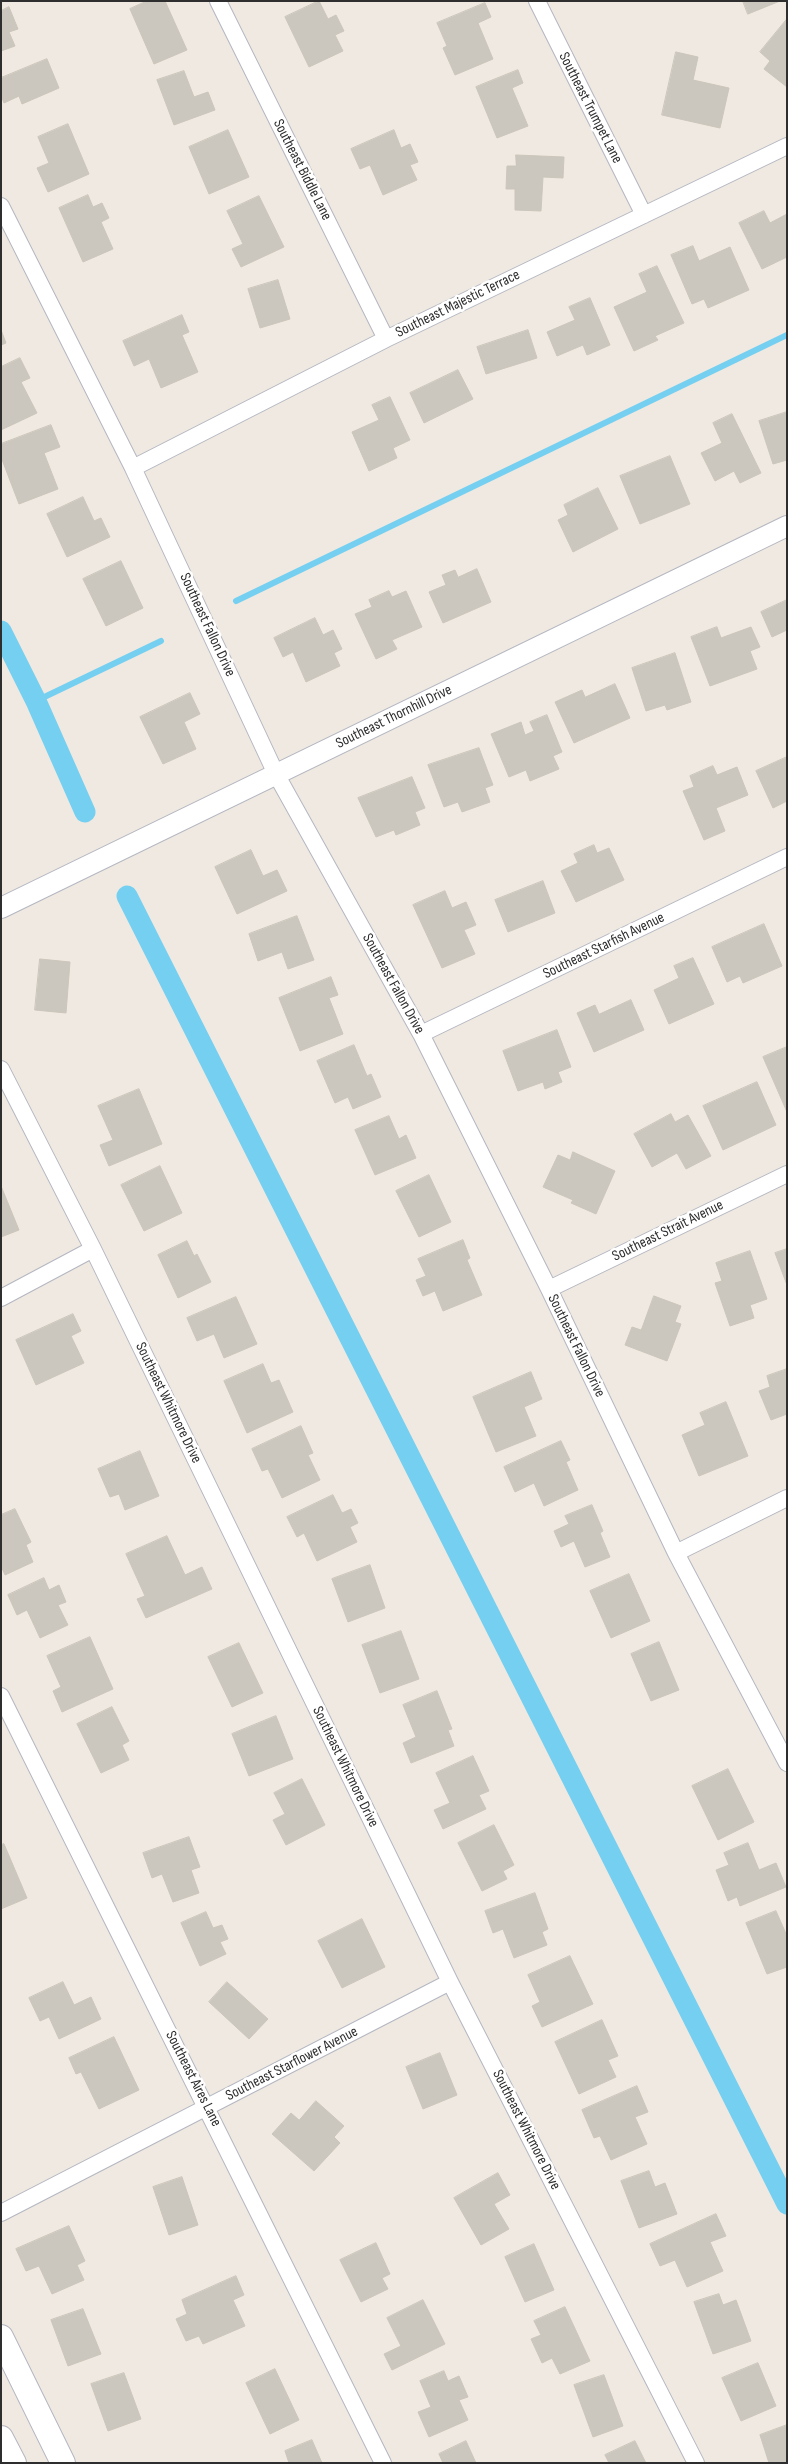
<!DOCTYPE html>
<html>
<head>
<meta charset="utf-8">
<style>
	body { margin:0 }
	#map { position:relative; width:788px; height:2464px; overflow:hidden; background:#efe9e1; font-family:"Sofia Sans Condensed",sans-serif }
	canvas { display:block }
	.frame { position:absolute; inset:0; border:2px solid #2e2e2e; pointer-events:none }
</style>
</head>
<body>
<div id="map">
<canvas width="788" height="2464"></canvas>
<div class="frame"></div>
</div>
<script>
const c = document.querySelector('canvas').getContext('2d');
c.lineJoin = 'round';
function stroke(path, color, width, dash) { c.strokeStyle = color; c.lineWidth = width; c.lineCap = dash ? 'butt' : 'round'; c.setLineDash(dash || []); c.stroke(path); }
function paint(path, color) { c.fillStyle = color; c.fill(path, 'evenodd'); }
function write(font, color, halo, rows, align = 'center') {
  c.font = font + ' "Sofia Sans Condensed",sans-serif'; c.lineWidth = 5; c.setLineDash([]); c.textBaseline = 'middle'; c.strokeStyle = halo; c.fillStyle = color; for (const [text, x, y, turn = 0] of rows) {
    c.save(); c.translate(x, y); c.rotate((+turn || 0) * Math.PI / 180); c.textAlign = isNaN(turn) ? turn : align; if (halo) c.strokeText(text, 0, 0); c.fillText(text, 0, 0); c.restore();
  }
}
stroke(new Path2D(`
	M236 601 787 335
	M36 701 161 641`), '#75cff0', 6);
stroke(new Path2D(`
	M1 631 36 701 85 812
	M127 896 787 2204`), '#75cff0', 21);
const building = new Path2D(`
	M147 1H165L187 50 154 64 130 9Z
	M319 1 328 19 336 15 344 31 335 35 343 51 309 67 285 17Z
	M743 1H780L748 14Z
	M485 3 491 17 478 23 493 59 455 75 443 48 447 46 437 23Z
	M9 7 18 29 9 32 15 46 1 51V11Z
	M787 19V87L764 69 770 61 760 52Z
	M676 52 698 57 693 80 729 88 720 128 662 115Z
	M47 59 59 88 22 104 19 96 4 103 1 95V78Z
	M518 70 523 83 512 88 528 126 497 138 476 87Z
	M184 71 194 97 208 92 215 110 174 125 157 80Z
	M68 124 89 174 48 192 37 168 49 163 38 137Z
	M228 130 249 177 209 194 189 147Z
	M394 130 401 148 410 144 418 162 410 165 417 180 383 195 370 165 360 169 351 149Z
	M516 155 564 157 563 178 543 177 541 211 515 210V189H506L507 166H516Z
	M88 195 93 207 102 203 109 218 101 222 113 249 83 262 59 208Z
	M259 196 284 247 241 267 232 249 243 244 227 211Z
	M764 211 770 223 787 214V257L762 269 739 223Z
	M693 246 699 261 730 247 749 290 708 308 704 299 692 304 671 255Z
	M657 266 684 323 655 336 658 340 634 351 614 307 647 292 639 274Z
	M278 280 290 319 260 328 248 289Z
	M590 298 610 345 587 355 583 345 557 356 547 332 575 320 569 307Z
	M182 315 189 332 182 335 198 372 161 388 149 359 134 366 123 341Z
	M1 330 6 343 1 345Z
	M528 330 537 358 486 374 477 347Z
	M20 358 30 378 21 382 37 413 1 430V367Z
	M458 370 473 399 424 423 410 393Z
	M390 397 410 440 393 448 397 458 369 471 352 432 379 420 372 405Z
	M787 412V460L773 464 759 421Z
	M732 414 761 473 740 483 734 471 715 481 701 453 722 443 713 423Z
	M51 425 60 447 44 453 58 489 19 504 1 457V444Z
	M670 456 690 504 640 524 620 476Z
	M598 488 618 529 573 552 558 520 568 515 564 505Z
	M83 497 94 521 101 518 110 537 67 557 47 514Z
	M121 561 143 608 106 626 83 579Z
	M477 569 491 602 443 623 429 592 446 585 442 575 455 570 458 577Z
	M389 591 392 597 406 591 422 627 392 640 397 649 376 659 355 614 372 607 369 600Z
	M787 600V630L772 637 761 612Z
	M315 618 323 635 333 630 342 649 334 653 340 666 306 682 293 652 283 657 274 638Z
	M717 627 721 638 751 627 760 647 750 651 757 669 710 686 691 637Z
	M675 653 691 702 667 710 665 705 646 711 632 668Z
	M615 684 630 718 574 743 555 702 582 690 585 697Z
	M190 693 200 714 184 722 196 749 163 764 140 717Z
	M547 715 562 752 553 756 559 769 530 781 526 770 509 777 491 734 521 722 525 735 534 731 530 722Z
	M479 748 493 785 485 788 490 802 462 812 458 802 444 807 428 765Z
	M787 757V801L773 808 756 771Z
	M713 766 717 775 737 767 748 795 716 808 725 831 704 840 683 791 694 787 690 776Z
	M412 777 425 808 415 812 420 825 396 835 394 830 376 837 358 798Z
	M594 845 597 853 609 848 624 880 576 902 561 871 578 863 574 854Z
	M251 850 263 876 277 870 287 891 237 914 215 867Z
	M543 881 555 913 508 932 495 900Z
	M445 891 452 908 466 902 476 925 464 930 475 954 442 968 413 905Z
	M297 916 314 960 288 969 282 952 258 961 249 934Z
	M764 924 782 966 743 983 740 976 727 982 712 947Z
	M693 958 714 1004 669 1024 654 990 679 978 674 966Z
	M40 959 70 962 66 1013 35 1010Z
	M331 977 338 995 329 998 343 1034 300 1051 279 998Z
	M631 1000 644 1030 594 1052 577 1013 595 1005 599 1014Z
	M557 1030 571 1067 558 1072 562 1082 545 1089 543 1082 518 1091 503 1051Z
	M354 1045 367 1076 371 1074 381 1097 353 1109 348 1097 335 1103 317 1061Z
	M787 1047V1112L763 1057Z
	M757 1082 776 1125 723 1150 703 1106Z
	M139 1089 162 1144 109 1166 100 1145 113 1140 98 1106Z
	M671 1114 675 1122 688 1115 711 1156 686 1169 677 1153 652 1167 634 1134Z
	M389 1116 399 1139 406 1135 416 1158 375 1175 355 1130Z
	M573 1152 615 1171 596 1214 571 1203 573 1200 543 1187 558 1155 570 1160Z
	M160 1166 182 1213 144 1231 121 1185Z
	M429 1175 451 1222 419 1237 396 1191Z
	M1 1186 19 1230 1 1237Z
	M463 1240 470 1258 467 1260 482 1295 443 1311 435 1291 423 1296 416 1280 426 1276 418 1259Z
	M187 1241 194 1256 197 1254 211 1282 178 1298 158 1255Z
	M787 1249V1285L775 1253Z
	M750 1251 767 1299 750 1305 754 1318 730 1326 715 1283 722 1281 716 1263Z
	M654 1296 681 1306 675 1322 681 1324 667 1361 625 1345 632 1327 641 1330Z
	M236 1297 257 1344 224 1358 214 1334 197 1341 187 1318Z
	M73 1314 81 1331 71 1336 84 1363 36 1385 16 1340Z
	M263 1364 271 1383 279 1380 293 1412 247 1433 224 1381Z
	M787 1369V1414L771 1420 759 1391 770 1387 767 1376Z
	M531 1372 542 1399 524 1407 536 1436 496 1452 473 1397Z
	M726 1402 748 1456 699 1476 682 1435 705 1425 700 1413Z
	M301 1426 313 1453 308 1455 320 1480 282 1498 268 1469 262 1471 252 1449Z
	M561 1441 570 1460 566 1462 578 1490 544 1506 534 1483 515 1492 504 1467Z
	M140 1451 159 1496 125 1510 119 1494 110 1497 98 1469Z
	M333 1495 342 1513 351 1509 358 1523 350 1527 357 1542 317 1561 304 1533 297 1537 287 1517Z
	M592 1505 603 1531 600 1533 610 1557 585 1567 574 1541 561 1547 554 1531 569 1524 565 1516Z
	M15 1509 31 1542 26 1545 33 1562 5 1575 1 1566V1515Z
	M167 1536 185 1575 202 1567 212 1589 146 1618 137 1599 145 1596 126 1554Z
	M370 1565 385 1608 348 1622 332 1579Z
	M629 1574 650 1621 611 1638 590 1591Z
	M44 1578 49 1590 59 1585 66 1602 58 1605 68 1625 40 1638 27 1610 17 1615 8 1595Z
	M401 1631 419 1679 380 1693 362 1645Z
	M90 1637 113 1689 62 1712 53 1691 61 1687 47 1656Z
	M659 1642 679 1690 651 1701 631 1654Z
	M239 1643 263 1693 232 1707 208 1657Z
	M437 1691 452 1729 448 1730 454 1746 411 1763 403 1743 416 1737 403 1705Z
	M112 1707 129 1741 122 1745 129 1760 101 1773 77 1724Z
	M276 1716 293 1759 249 1776 232 1734Z
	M473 1756 489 1791 479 1795 486 1809 443 1829 434 1810 450 1803 436 1773Z
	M728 1769 754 1822 718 1840 692 1786Z
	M302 1779 325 1825 286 1845 273 1820 285 1814 274 1793Z
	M494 1825 514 1865 503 1871 507 1879 482 1891 458 1843Z
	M189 1837 200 1867 191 1870 199 1893 173 1902 162 1874 152 1878 143 1853Z
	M748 1843 759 1870 776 1863 786 1887 740 1906 737 1897 728 1901 716 1870 729 1865 724 1853Z
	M4 1844 27 1898 1 1909V1845Z
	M535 1893 548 1929 542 1932 547 1945 514 1958 503 1929 493 1933 485 1911Z
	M776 1911 787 1936V1967L767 1974 746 1923Z
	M206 1912 213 1928 222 1925 228 1939 220 1942 226 1954 200 1966 181 1923Z
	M362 1919 385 1967 342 1988 318 1941Z
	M570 1956 593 2004 542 2027 532 2006 540 2002 528 1975Z
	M63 1982 74 2005 91 1997 101 2019 59 2039 49 2017 40 2021 29 1998Z
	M227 1982 268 2019 249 2039 209 2002Z
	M602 2020 618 2056 608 2060 616 2077 579 2094 555 2042Z
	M114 2037 139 2090 99 2109 81 2072 76 2074 69 2058Z
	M440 2053 457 2095 423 2109 406 2067Z
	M637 2086 648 2112 635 2117 647 2144 611 2160 600 2136 594 2138 582 2110Z
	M316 2101 344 2126 334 2137 340 2143 314 2171 272 2134 291 2113 299 2120Z
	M649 2171 655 2187 665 2183 677 2214 639 2228 621 2181Z
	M498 2173 510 2195 494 2204 509 2229 481 2245 454 2198Z
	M182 2177 198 2225 169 2235 153 2187Z
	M716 2214 726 2236 710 2242 723 2271 687 2287 675 2260 660 2266 650 2244Z
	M69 2226 85 2261 77 2265 84 2280 52 2294 39 2266 26 2271 16 2249Z
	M376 2243 390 2274 382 2278 388 2289 361 2302 340 2260Z
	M534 2244 554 2290 525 2302 505 2257Z
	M236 2276 244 2295 233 2300 245 2326 203 2344 199 2336 186 2341 176 2319 187 2314 182 2300Z
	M719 2294 723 2305 736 2300 751 2341 713 2354 694 2302Z
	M423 2300 445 2344 392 2370 384 2354 401 2346 387 2318Z
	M565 2307 590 2361 560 2374 552 2358 542 2363 531 2339 541 2335 534 2321Z
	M83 2309 101 2354 68 2366 51 2320Z
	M758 2363 776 2406 741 2421 722 2378Z
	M275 2369 299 2420 270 2434 246 2383Z
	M444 2371 448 2381 459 2376 468 2397 459 2400 468 2420 429 2437 418 2412 431 2407 420 2381Z
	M124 2373 141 2419 108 2431 91 2384Z
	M604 2375 623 2426 593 2437 574 2385Z
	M787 2425V2463H769L760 2435Z
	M312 2440 322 2463H289L285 2451Z
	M466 2441 476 2463H443L439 2454Z
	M635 2441 646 2463H609L605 2455Z`);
paint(building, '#cbc7bf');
stroke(building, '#cbc5ba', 1);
const minor = new Path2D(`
	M218 1 386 339
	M537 1 644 215
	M1 206 133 468 276 774 421 1034 549 1289 676 1553 787 1763
	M133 468 386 339 787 146
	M421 1034 787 857
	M1 1069 93 1249 450 1982 696 2463
	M549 1289 787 1174
	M1 1298 93 1249
	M676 1553 787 1498
	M1 1696 383 2463
	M1 2213 450 1982`);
const tertiary = new Path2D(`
	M1 908 787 526`);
const secondary = new Path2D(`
	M1 2337 63 2463
	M1 2438 14 2463`);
stroke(minor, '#b4b7c1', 18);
stroke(tertiary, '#b4b7c1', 22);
stroke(secondary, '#b4b7c1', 26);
stroke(minor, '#fff', 16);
stroke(tertiary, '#fff', 20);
stroke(secondary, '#fff', 24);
write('15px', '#2e2e2e', '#fff', [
	["Southeast Trumpet Lane",590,108,63],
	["Southeast Biddle Lane",302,170,63],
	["Southeast Majestic Terrace",458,304,-26],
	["Southeast Fallon Drive",207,625,65],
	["Southeast Thornhill Drive",394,717,-26],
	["Southeast Starfish Avenue",604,946,-26],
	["Southeast Fallon Drive",393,984,61],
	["Southeast Strait Avenue",668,1231,-26],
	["Southeast Fallon Drive",576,1346,64],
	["Southeast Whitmore Drive",168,1403,64],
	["Southeast Whitmore Drive",345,1767,64],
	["Southeast Starflower Avenue",292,2064,-27],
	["Southeast Aires Lane",193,2079,63],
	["Southeast Whitmore Drive",526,2130,63]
]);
</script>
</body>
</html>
